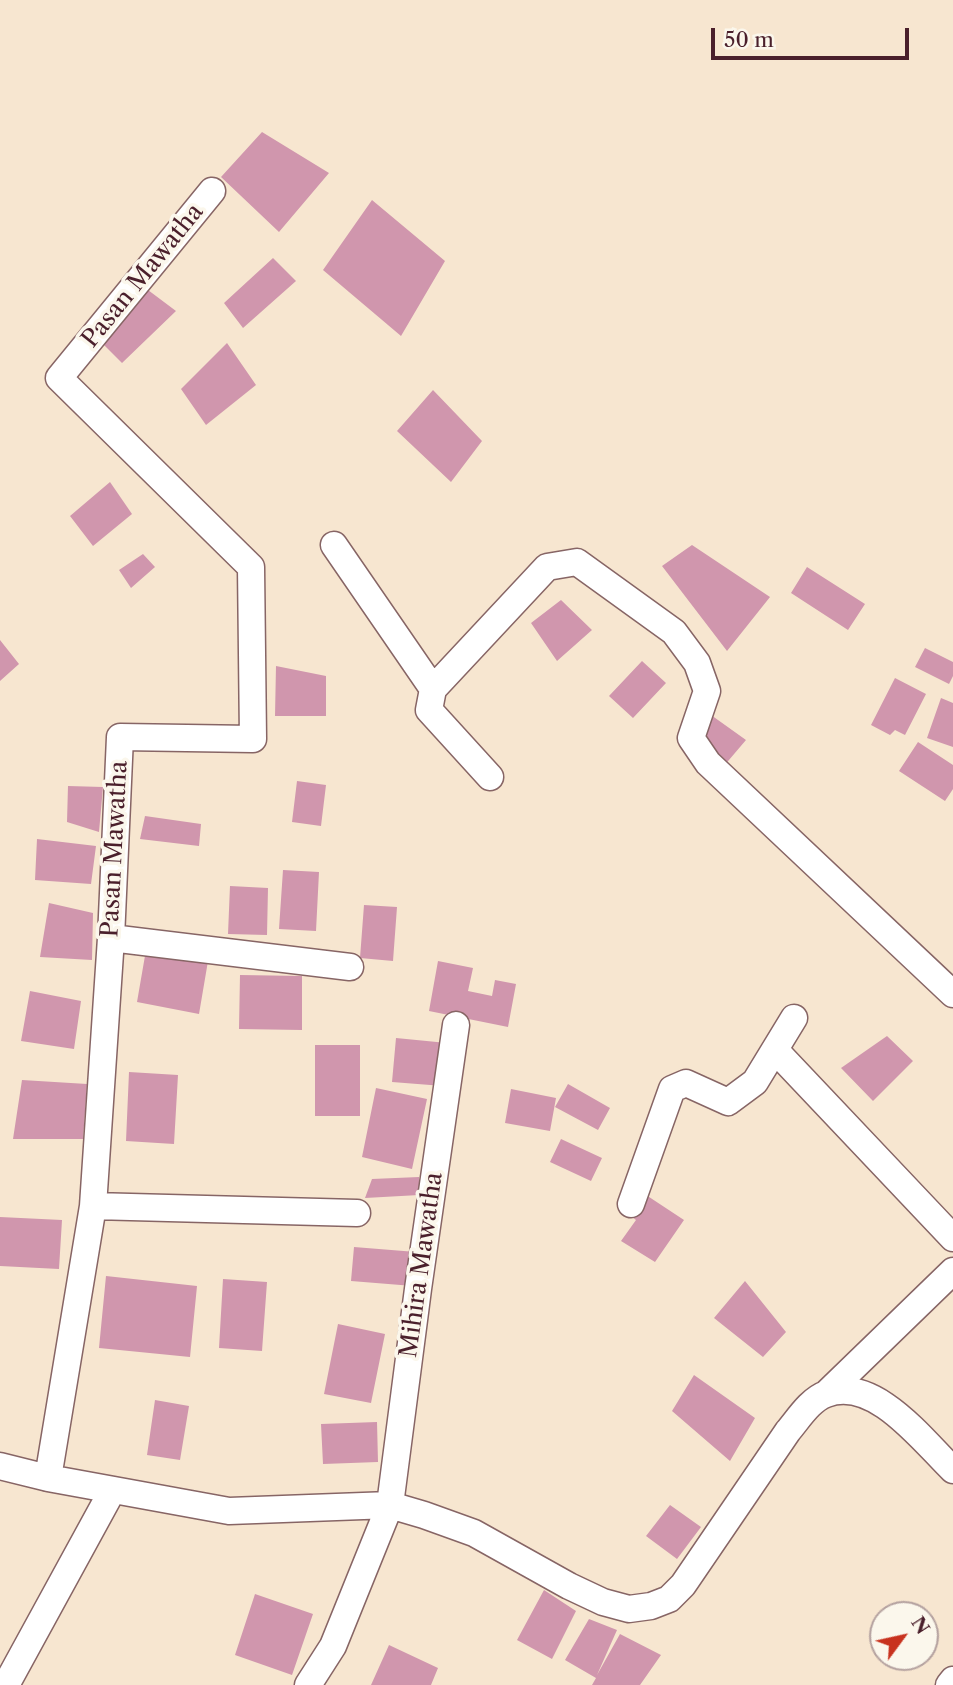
<!DOCTYPE html>
<html>
<head>
<meta charset="utf-8">
<style>
	body { margin:0 }
	#map { position:relative; width:953px; height:1685px; overflow:hidden; background:#f7e6d0; font-family:"Libre Caslon Text",serif }
	canvas { display:block }
	.north { position:absolute; left:869px; top:1601px; width:70px; height:70px; box-sizing:border-box; background:#fbf7ec; border:2px solid #b4a19f; border-radius:50%; rotate:57deg; font-size:19px; font-weight:700; line-height:28px; text-align:center; color:#4a1f2b }
	.north::after { content:''; display:block; margin:auto; width:24px; height:32px; background:#c8321e; clip-path:polygon(50% 0,100% 100%,50% 72%,0 100%) }
	.scale { position:absolute; left:711px; top:28px; width:198px; height:32px; box-sizing:border-box; border:4px solid #4a1f2b; border-top:0; padding-left:9px; font-size:21px; line-height:24px; white-space:nowrap; color:#4a1f2b; -webkit-text-stroke:5px #fbf7ec; paint-order:stroke }
</style>
</head>
<body>
<div id="map">
<canvas width="953" height="1685"></canvas>
<div class="north">N</div>
<div class="scale">50 m</div>
</div>
<script>
const c = document.querySelector('canvas').getContext('2d');
c.lineJoin = 'round';
function paint(path, color) { c.fillStyle = color; c.fill(path, 'evenodd'); }
function stroke(path, color, width, dash) { c.strokeStyle = color; c.lineWidth = width; c.lineCap = dash ? 'butt' : 'round'; c.setLineDash(dash || []); c.stroke(path); }
function write(font, color, halo, rows, align = 'center') {
  c.font = font + ' "Libre Caslon Text",serif'; c.lineWidth = 7; c.setLineDash([]); c.textBaseline = 'middle'; c.strokeStyle = halo; c.fillStyle = color; for (const [text, x, y, turn = 0] of rows) {
    c.save(); c.translate(x, y); c.rotate((+turn || 0) * Math.PI / 180); c.textAlign = isNaN(turn) ? turn : align; if (halo) c.strokeText(text, 0, 0); c.fillText(text, 0, 0); c.restore();
  }
}
paint(new Path2D(`
	M262 132 329 173 279 232 221 177Z
	M372 200 445 261 401 336 323 270Z
	M273 258 296 281 243 328 224 303Z
	M148 290 176 311 122 363 102 343Z
	M227 343 256 385 206 425 181 389Z
	M433 390 482 441 451 482 397 431Z
	M110 482 132 514 93 546 70 516Z
	M692 545 770 597 727 651 662 566Z
	M143 554 155 567 131 588 119 570Z
	M807 567 865 604 848 630 791 593Z
	M561 600 592 630 557 661 531 623Z
	M0 640 19 664 0 681Z
	M925 648 953 662V676L949 684 915 667Z
	M642 661 666 683 633 718 609 696Z
	M276 666 326 676V716H275Z
	M895 678 926 694 905 735 895 730 890 735 871 725Z
	M941 698 953 703V747L927 738Z
	M711 715 746 740 723 767 704 739Z
	M918 742 953 765V789L945 801 899 771Z
	M297 781 326 785 321 826 292 822Z
	M68 786 103 787 99 832 67 822Z
	M145 816 201 824 199 846 140 839Z
	M37 839 96 846 91 884 35 880Z
	M283 870 319 872 316 931 279 929Z
	M230 886 268 888 267 935 228 934Z
	M49 903 93 913 92 960 40 957Z
	M364 905 397 907 393 961 360 958Z
	M146 950 208 961 199 1014 137 1002Z
	M438 961 473 968 468 991 492 996 495 980 516 984 508 1027 429 1011Z
	M240 975 302 976V1030L239 1029Z
	M30 991 81 1001 74 1049 21 1041Z
	M887 1036 913 1061 873 1101 841 1068Z
	M396 1038 447 1043 443 1086 392 1082Z
	M315 1045H360V1116H315Z
	M129 1072 178 1075 174 1144 126 1141Z
	M22 1080 87 1084 83 1139H13Z
	M568 1084 610 1108 598 1130 555 1107Z
	M376 1088 427 1099 412 1169 362 1157Z
	M511 1089 556 1098 550 1131 505 1123Z
	M561 1139 602 1158 591 1181 550 1162Z
	M419 1177V1195L365 1198 372 1179Z
	M640 1191 684 1220 655 1262 621 1241 636 1220 625 1212Z
	M0 1217 62 1220 59 1269 0 1266Z
	M354 1247 416 1252 413 1286 351 1281Z
	M106 1276 197 1286 190 1357 99 1348Z
	M223 1279 267 1282 262 1351 219 1348Z
	M745 1281 786 1332 763 1357 714 1318Z
	M338 1324 385 1334 371 1403 324 1394Z
	M694 1375 755 1418 730 1461 672 1411Z
	M155 1400 189 1406 180 1460 147 1455Z
	M377 1422 378 1462 323 1464 321 1424Z
	M670 1505 701 1527 677 1559 646 1536Z
	M544 1590 576 1611 552 1659 517 1640Z
	M255 1594 313 1614 292 1675 235 1655Z
	M589 1619 617 1630 597 1675 620 1634 661 1655 640 1685H592L596 1678 565 1660Z
	M389 1645 438 1668 431 1685H371Z`), '#d096ad');
const minor = new Path2D(`
	M334 545 433 689
	M490 777 429 710 433 689 547 567 577 562 674 632 697 663 707 691 691 738 708 763 953 994
	M111 938 350 967
	M775 1050 953 1238
	M631 1204 672 1089 686 1083 728 1102 755 1082 794 1018
	M93 1206 357 1213
	M826 1394 953 1271
	M0 1466 48 1478 229 1511 390 1505 424 1515 474 1533 569 1586 603 1602 629 1609 651 1606 669 1599 683 1585 788 1431C799 1418 810 1400 826 1394 874 1375 923 1441 953 1470
	M48 1478 93 1206 111 938 120 737 253 739 251 567 59 378 212 191
	M6 1685 112 1491
	M308 1685 333 1646 390 1505 418 1289 456 1025
	M949 1685 953 1680`);
stroke(minor, '#876565', 29);
stroke(minor, '#fff', 26);
write('24px', '#4a1f2b', '#fbf7ec', [
	["Pasan Mawatha",143,276,-51],
	["Pasan Mawatha",115,849,-87],
	["Mihira Mawatha",422,1265,-82]
]);
</script>
</body>
</html>
